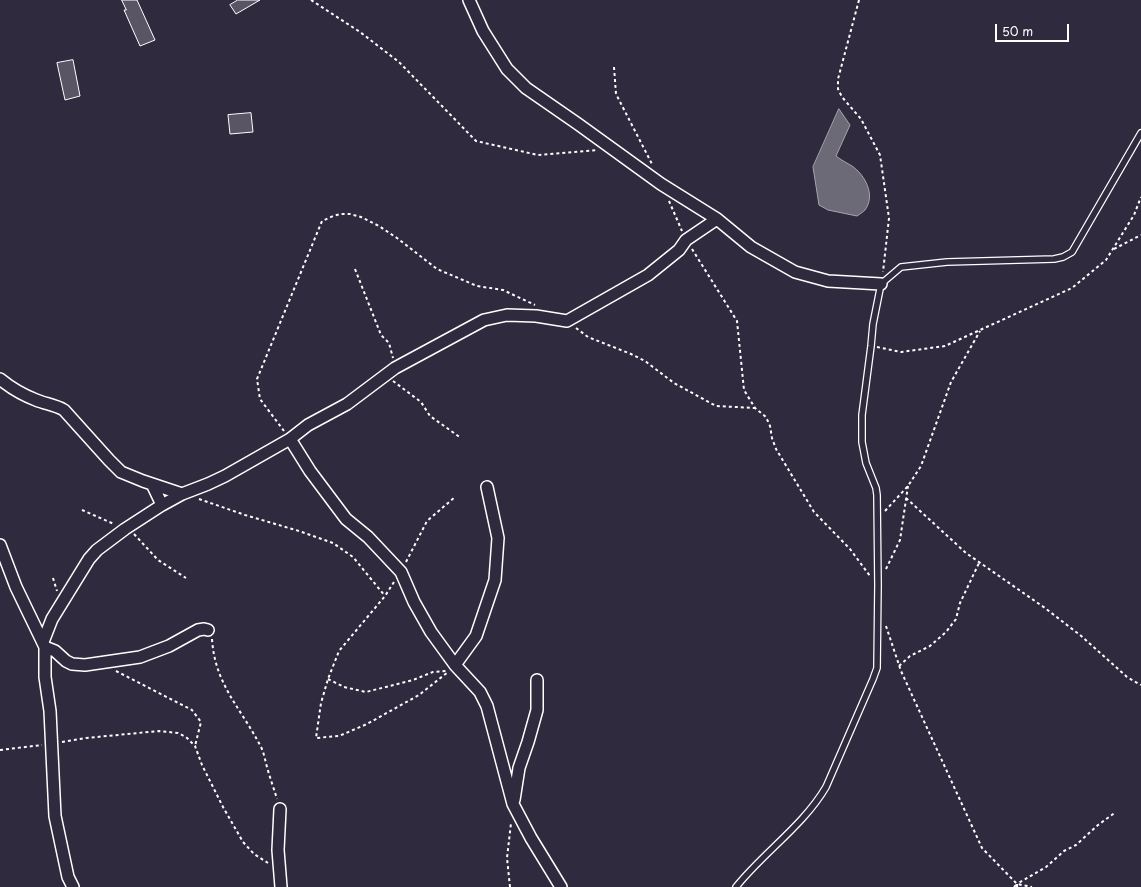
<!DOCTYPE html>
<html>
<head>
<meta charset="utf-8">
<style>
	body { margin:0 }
	#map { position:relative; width:1141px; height:887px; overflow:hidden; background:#2f2a3d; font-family:"Playpen Sans",sans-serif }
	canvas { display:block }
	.scale { position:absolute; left:995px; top:24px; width:74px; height:18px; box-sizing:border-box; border:2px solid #fff; border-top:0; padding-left:5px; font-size:12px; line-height:14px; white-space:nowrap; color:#fff; -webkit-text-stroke:3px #2f2a3d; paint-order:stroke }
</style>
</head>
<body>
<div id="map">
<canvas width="1141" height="887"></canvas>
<div class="scale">50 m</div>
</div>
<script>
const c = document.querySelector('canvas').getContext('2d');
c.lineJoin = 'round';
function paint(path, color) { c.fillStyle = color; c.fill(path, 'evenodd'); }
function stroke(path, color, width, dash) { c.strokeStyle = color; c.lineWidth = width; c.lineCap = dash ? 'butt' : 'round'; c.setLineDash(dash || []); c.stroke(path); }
const water = new Path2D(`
	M839 109 850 125 836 156C841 160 847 163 852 166 865 175 876 195 865 210 863 212 860 214 857 216L828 210 819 205 813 167Z`);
paint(water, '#6d6a77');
stroke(water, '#a7a6ad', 1);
const building = new Path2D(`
	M122 0H137L155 40 140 46 124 10H126Z
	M238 0H260L236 14 230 5Z
	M73 60 80 96 65 100 57 63Z
	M251 113 253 132 230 134 228 115Z`);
paint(building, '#595564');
stroke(building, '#fff', 1);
const service = new Path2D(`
	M736 887C764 852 803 826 826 787L873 679 877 668 878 585 877 495 876 488 866 463 862 442V415L871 346 873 324 881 284 901 267 947 262 1054 259 1063 257 1072 252 1141 133`);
const minor = new Path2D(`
	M469 0 483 31 507 69 526 88 578 124 661 184 717 219 751 247 795 272 828 281 881 284
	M0 379C11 388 23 395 36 400 46 404 55 405 64 410L109 460 121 472 143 481 182 494
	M290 439 310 471 346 519 368 537 401 572 414 602 431 632 455 665 480 692 487 706 513 804 531 838 561 887
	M152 484 162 505
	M0 545 16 587 45 647V677L50 711 55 816 68 877 73 887
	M43 642 52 619 89 559 97 550 125 529 162 505 182 494 208 484 225 476 290 439 308 425 347 404 395 368 484 320 507 315 536 316 567 321 648 275 679 250 686 240 717 219
	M45 647 55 651 66 661 72 664 85 665 140 657 169 646 198 630 204 629 208 630
	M455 665 476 636 495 580 498 538 487 487
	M514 800 519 768 528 742 537 710V680
	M280 809 278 850 281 887`);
stroke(service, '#fff', 8);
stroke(minor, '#fff', 14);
stroke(new Path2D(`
	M311 0 360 32 399 62 476 141 538 155 597 150
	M859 0 838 79V89L842 97 861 119 880 155 889 218 883 272
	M614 67 616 94 653 166
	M669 201 682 231
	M692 249 737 321 744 390 755 408 766 417 770 426 772 438 776 449 814 512 850 549 870 576
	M1114 249 1141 235
	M355 269 381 335 389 343 393 358
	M576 328 588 337 631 354 645 361 674 383 716 406 755 408
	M877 347 901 352 945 346 1072 288 1106 260 1134 215 1141 197
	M393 381 421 402 430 416 461 438
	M284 431 260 399 257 379 322 221 333 216 341 214H350L361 217 379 226 397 238 437 269 477 286 503 290 535 305
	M906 498 966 553 1045 608 1080 635 1127 677 1141 685
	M199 499 245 515 299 531 333 543 353 557 385 596
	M82 510 114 524
	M885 511 908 486 921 466 951 382 980 331
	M134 534 158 560 186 578
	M406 562 427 521 455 497
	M886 569 900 540 908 486
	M53 578 57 591
	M394 582 385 596 339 651 328 679 321 703 316 738 339 736 367 724 419 695 448 672
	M886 626 901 671 982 848 1017 884 1032 887
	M212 639C215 685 241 708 261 747 264 753 265 760 267 767 270 778 274 789 277 799
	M899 666 910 656 930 646 946 632 956 619 960 603 979 563
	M116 671 192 710 201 722 195 746
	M328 679 344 687 366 692 413 680 433 672 446 671
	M62 742 86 738 159 731 178 733 186 737 195 746 202 765 223 807 243 842 254 854 268 863
	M0 750 42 745
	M510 887 507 858 511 823
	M1014 887 1017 884
	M1017 887V884L1046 867 1064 851 1076 845 1098 825 1116 812`), '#fff', 2, [3, 3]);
stroke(service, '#2f2a3d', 5.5);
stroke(minor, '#2f2a3d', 11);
</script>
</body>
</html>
